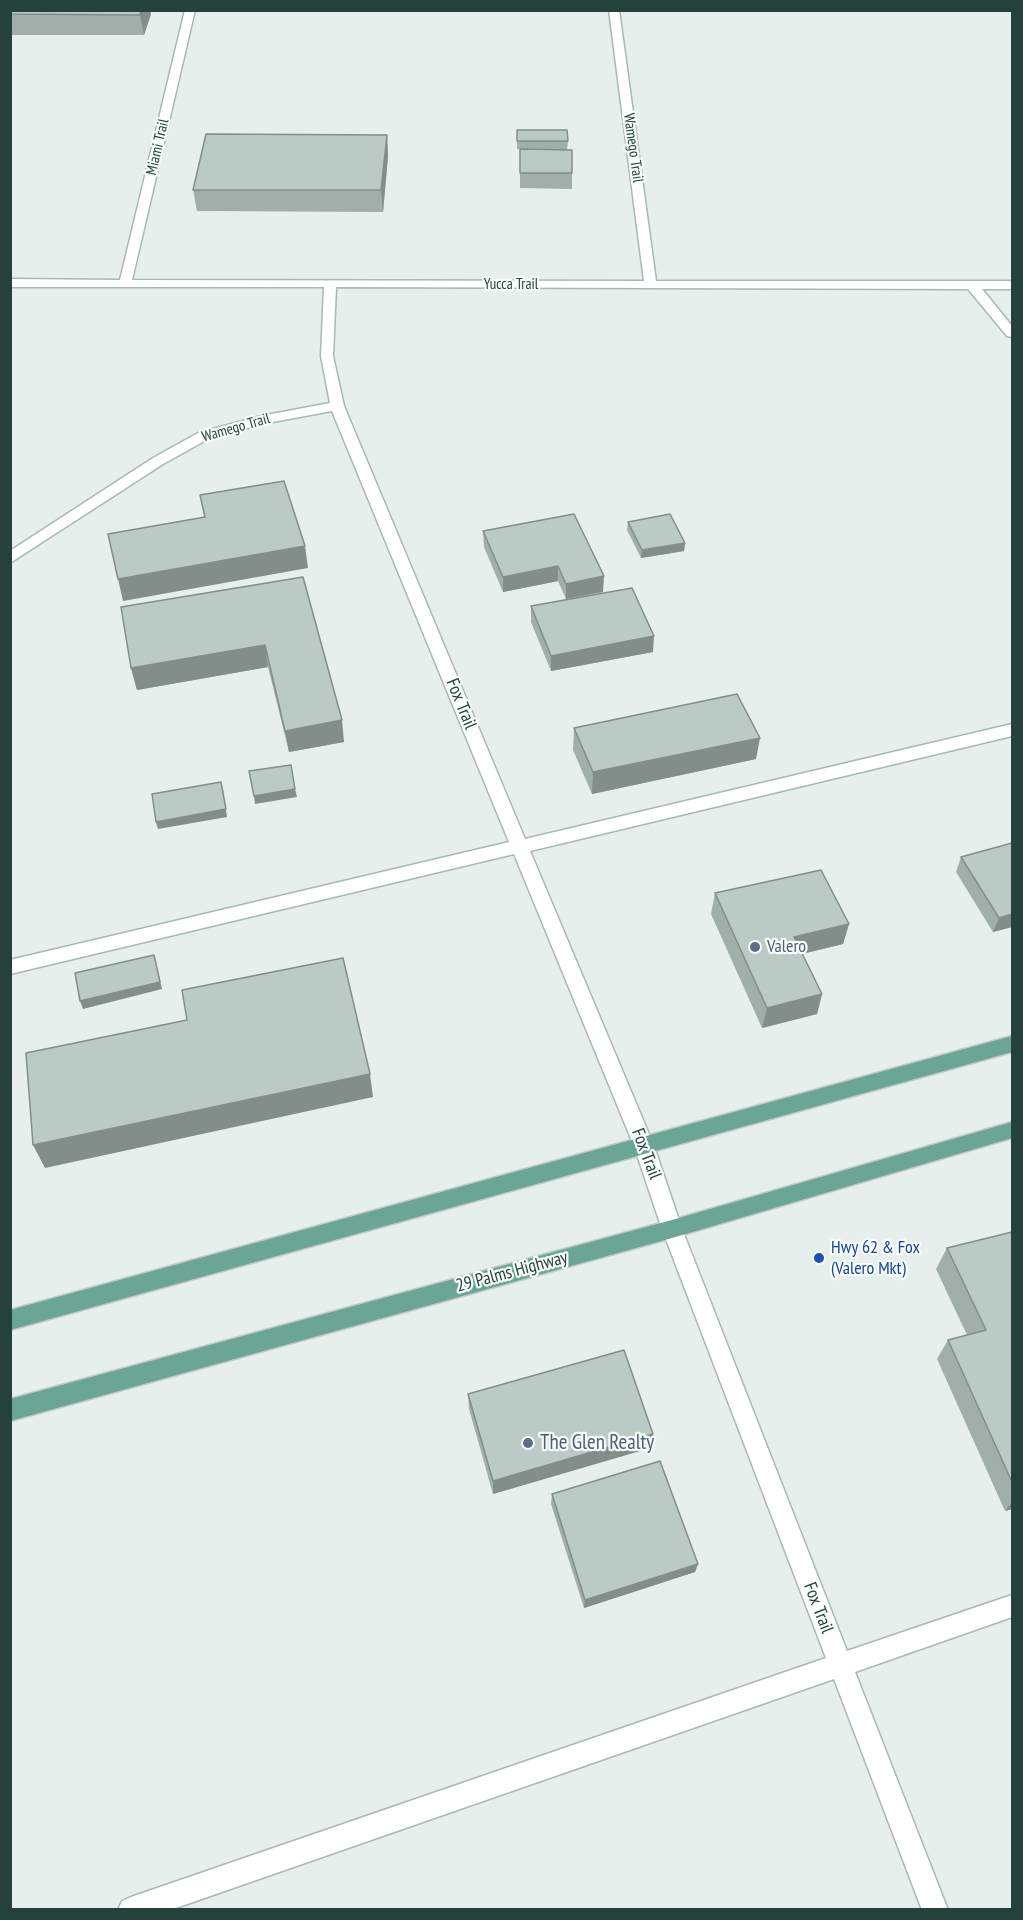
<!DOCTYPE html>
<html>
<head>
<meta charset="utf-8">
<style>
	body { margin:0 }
	#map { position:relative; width:1023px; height:1920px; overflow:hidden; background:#e6efeb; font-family:"PT Sans Narrow",sans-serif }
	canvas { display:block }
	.frame { position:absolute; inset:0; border:12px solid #24423a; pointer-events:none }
</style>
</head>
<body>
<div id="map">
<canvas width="1023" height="1920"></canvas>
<div class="frame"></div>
</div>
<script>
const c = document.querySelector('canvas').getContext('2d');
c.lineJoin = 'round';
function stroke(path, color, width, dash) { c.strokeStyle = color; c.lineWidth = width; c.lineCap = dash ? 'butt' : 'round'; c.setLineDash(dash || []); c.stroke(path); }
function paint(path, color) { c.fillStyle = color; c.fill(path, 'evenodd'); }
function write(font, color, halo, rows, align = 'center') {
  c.font = font + ' "PT Sans Narrow",sans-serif'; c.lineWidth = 4.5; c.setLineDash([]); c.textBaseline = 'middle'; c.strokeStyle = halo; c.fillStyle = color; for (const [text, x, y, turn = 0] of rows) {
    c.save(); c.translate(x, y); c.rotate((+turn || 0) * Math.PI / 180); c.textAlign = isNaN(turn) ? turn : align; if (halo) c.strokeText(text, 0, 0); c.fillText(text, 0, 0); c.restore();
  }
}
const minor = new Path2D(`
	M185 10H195L132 280 644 281 609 10H619L656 281H1012V289H982L1012 326V337L1007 336 968 289 336 287 333 356 344 406 525 839 1012 724V736L530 851 654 1146 682 1229 847 1651 1012 1595V1617L855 1672 948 1910H922L834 1679 170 1910H118L122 1901 131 1897 826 1658 662 1229 634 1146 514 854 10 974V960L509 842 332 411 262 424 208 439 163 464 10 563V551L153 458 198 433 261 416 330 403 321 356 324 287H10V279L120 280Z`);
const major = new Path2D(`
	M1012 1036V1052L10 1330V1310Z
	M1012 1122V1138L672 1238 10 1421V1399L672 1220Z`);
stroke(minor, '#a8b8b2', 3);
stroke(major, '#c2cac8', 3);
paint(minor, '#fff');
paint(major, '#6aa596');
paint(new Path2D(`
	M10 10H150L151 14 144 35H10Z
	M517 130 568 141 567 149H517Z
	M387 135 388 156 383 212 197 211 193 190Z
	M520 149 572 173V189L520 188Z
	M574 514 603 592 566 599 558 581 503 592 484 547 483 531Z
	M628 522 685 543 684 551 641 558 627 530Z
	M303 577 344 742 289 752 268 667 137 690 131 668Z
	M531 606 653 652 551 671 531 622Z
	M574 728 756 759 592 794 573 750Z
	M1012 843V927L993 932 956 872 961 857Z
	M715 893 849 924 843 944 802 954 822 994 817 1014 762 1028 711 914Z
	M1012 1232V1509L1005 1511 937 1359 948 1340 967 1335 936 1269 947 1248Z
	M468 1394 653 1434 650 1448 493 1494 469 1409Z
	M552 1494 698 1564 695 1572 584 1608 551 1504Z`), '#a1aea9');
paint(new Path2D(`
	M141 10H150L151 14 144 35 140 15Z
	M387 135 388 156 383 212 381 190Z
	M685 543 684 551 641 558 642 550Z
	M305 546 308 568 123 601 118 579Z
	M558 566V581L503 592V577Z
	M604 576 603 592 566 599V584Z
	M654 636 653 652 551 671V656Z
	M265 645 268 667 137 690 131 668Z
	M342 720 344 742 289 752 285 731Z
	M760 738 756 759 592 794 593 772Z
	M295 789 297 797 255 804 254 796Z
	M223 790 227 817 158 829 156 822Z
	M1012 914V927L993 932 999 918Z
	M849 924 843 944 789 957 794 937Z
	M154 955 162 989 83 1009 80 1001Z
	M822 994 817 1014 762 1028 767 1008Z
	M370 1074 373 1097 45 1168 33 1145Z
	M653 1434 650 1448 493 1494V1481Z
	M1012 1502V1509L1005 1511Z
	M698 1564 695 1572 584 1608 585 1600Z`), '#838d89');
const building = new Path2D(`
	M10 10H141L140 15 10 14Z
	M517 130H567L568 141H517Z
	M206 134 387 135 381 190H193Z
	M520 149 572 150V173H520Z
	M284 481 305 546 118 579 108 534 205 517 200 495Z
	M574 514 604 576 566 584 558 566 503 577 483 531Z
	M670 514 685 543 642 550 628 522Z
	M303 577 342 720 285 731 265 645 131 668 121 607Z
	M632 588 654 636 551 656 531 606Z
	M737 694 760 738 593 772 574 728Z
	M291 765 295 789 254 796 249 771Z
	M221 782 226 809 156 822 152 794Z
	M1012 843V914L999 918 961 857Z
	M821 870 849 924 794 937 822 994 767 1008 715 893Z
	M154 955 160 982 80 1001 75 973Z
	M343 958 370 1074 33 1145 26 1053 187 1020 182 990Z
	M1012 1232V1482L948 1340 986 1330 947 1248Z
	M624 1350 653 1434 493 1481 468 1394Z
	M660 1461 698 1564 585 1600 552 1494Z`);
paint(building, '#bbcac4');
stroke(building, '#838d89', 1.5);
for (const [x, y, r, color] of [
	[755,947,6,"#5c6f8a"],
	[819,1258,6,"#1a4fb4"],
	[528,1443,6,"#5c6f8a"]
]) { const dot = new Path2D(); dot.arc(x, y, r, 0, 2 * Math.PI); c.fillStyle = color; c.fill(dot); stroke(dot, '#f7fbf9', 2); }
write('15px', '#24423a', '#f7fbf9', [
	["Miami Trail",158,147,-77],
	["Wamego Trail",633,148,82],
	["Yucca Trail",511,285],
	["Wamego Trail",236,428,-16]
]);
write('18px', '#24423a', '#f7fbf9', [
	["Fox Trail",461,704,68],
	["Fox Trail",646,1154,69],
	["29 Palms Highway",512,1272,-15],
	["Fox Trail",818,1608,69]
]);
write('18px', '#4e5e75', '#f7fbf9', [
	["Valero",767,947]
], 'left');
write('18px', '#164399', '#f7fbf9', [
	["Hwy 62 & Fox",831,1248],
	["(Valero Mkt)",831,1269]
], 'left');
write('21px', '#4e5e75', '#f7fbf9', [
	["The Glen Realty",540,1443]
], 'left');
</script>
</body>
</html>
